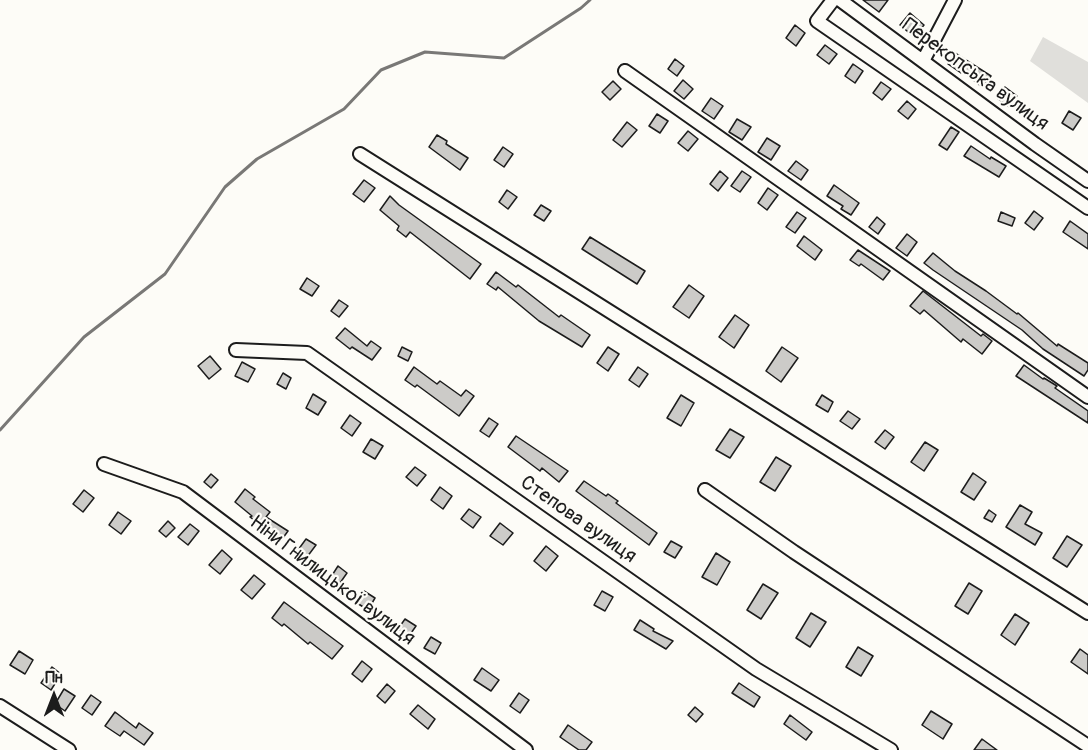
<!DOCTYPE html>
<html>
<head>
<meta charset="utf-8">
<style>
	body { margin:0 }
	#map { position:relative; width:1088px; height:750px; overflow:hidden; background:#fdfcf7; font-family:Pangolin,sans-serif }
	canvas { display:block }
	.north { position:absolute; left:24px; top:666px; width:60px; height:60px; -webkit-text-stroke:4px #fdfcf7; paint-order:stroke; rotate:0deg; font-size:16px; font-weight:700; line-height:24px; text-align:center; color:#1c1c1c }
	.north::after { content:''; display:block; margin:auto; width:21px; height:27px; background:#1c1c1c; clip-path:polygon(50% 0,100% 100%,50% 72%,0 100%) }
</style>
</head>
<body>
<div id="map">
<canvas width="1088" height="750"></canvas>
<div class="north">Пн</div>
</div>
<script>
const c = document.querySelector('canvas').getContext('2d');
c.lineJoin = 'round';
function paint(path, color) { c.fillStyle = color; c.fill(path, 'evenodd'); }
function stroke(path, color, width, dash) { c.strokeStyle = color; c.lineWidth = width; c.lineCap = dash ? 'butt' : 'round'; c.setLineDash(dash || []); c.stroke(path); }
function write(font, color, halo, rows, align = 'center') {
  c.font = font + ' Pangolin,sans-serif'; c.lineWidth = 4.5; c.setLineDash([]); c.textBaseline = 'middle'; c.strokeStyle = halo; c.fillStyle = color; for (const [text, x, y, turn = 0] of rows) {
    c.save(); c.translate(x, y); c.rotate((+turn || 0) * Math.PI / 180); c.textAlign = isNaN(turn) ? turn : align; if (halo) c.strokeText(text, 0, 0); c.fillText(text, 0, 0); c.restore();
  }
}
paint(new Path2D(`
	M1043 37 1088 62V103L1030 61Z`), '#e0dfdb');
stroke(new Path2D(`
	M0 430 84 337 165 274 225 187 257 159 344 109 381 70 425 52 504 58 581 8 590 0`), '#797876', 3);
const building = new Path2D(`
	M863 0H888L879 12Z
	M910 13 924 25 914 37 900 25Z
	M795 25 805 33 796 46 786 38Z
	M825 45 837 54 829 64 817 55Z
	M955 53 991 76 982 87 962 71 961 73 948 64Z
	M675 59 684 66 677 76 668 69Z
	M853 64 863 71 855 83 845 76Z
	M683 80 693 89 684 99 674 91Z
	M613 81 621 89 610 100 602 92Z
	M881 82 891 89 882 100 873 93Z
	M1005 87 1017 96 1009 107 997 98Z
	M711 98 723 106 714 119 702 111Z
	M907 101 916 109 908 119 898 111Z
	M1069 111 1081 118 1073 130 1062 123Z
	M657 114 668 121 660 133 649 126Z
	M737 119 751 127 742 140 729 132Z
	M627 122 637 130 622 147 613 140Z
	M951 127 959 132 947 150 939 145Z
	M688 131 698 139 688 151 678 143Z
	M437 135 447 141 446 144 468 158 460 170 429 147Z
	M767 138 780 146 771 160 758 152Z
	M971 146 990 159 991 157 1006 166 999 177 964 156Z
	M503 147 513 154 504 167 494 160Z
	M796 161 808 170 801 180 788 171Z
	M720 171 728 178 718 191 710 184Z
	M742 171 751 177 740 192 731 186Z
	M364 180 375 188 364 202 353 194Z
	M834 185 859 203 851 215 841 209 843 206 827 196Z
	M768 188 778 195 767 210 758 203Z
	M507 190 517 197 508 209 499 202Z
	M390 196 399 205 481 264 470 279 410 232 406 237 397 230 399 226 380 210Z
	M541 205 551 211 544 221 534 215Z
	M1034 211 1043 218 1034 230 1025 223Z
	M797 212 806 218 795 233 786 227Z
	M1001 212 1015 218 1012 226 998 221Z
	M877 217 885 224 878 234 869 227Z
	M1070 221 1088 234V249L1063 232Z
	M907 234 917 242 907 256 896 248Z
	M804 236 822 250 815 260 797 246Z
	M590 237 645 271 637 284 582 249Z
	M858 250 890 271 883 280 861 264 859 266 850 260Z
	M933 253 955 271 986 291 1017 314 1018 313 1057 346 1058 344 1088 363V370L1084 376 1043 349 1022 330 933 270 924 263Z
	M496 272 516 287 518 285 559 317 561 315 590 335 582 347 539 321 498 287 496 290 487 284Z
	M307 278 319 286 312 296 300 289Z
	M689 285 704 296 689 318 673 307Z
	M923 291 981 336 983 334 992 341 982 354 963 339 961 342 924 310 920 314 910 306Z
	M339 300 348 306 339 317 331 311Z
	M735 315 749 325 734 348 719 337Z
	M345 328 367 346 371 341 381 348 372 360 352 347 350 349 336 338Z
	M402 347 412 352 408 361 398 356Z
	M608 347 619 354 608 371 597 363Z
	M782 347 798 358 781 382 766 371Z
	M210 356 221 369 209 379 198 366Z
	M242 362 255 369 248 382 235 376Z
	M1024 365 1043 379 1044 378 1057 386 1055 388 1088 411V423L1016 376Z
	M414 367 437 384 440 381 461 396 466 390 474 396 459 416 417 385 415 387 405 380Z
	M638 367 648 374 639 387 629 380Z
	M283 373 291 378 286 389 277 384Z
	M313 394 326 402 318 415 306 408Z
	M681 395 694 403 681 426 667 418Z
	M822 395 833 402 828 412 816 405Z
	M848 411 860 419 852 429 840 421Z
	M350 415 361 423 352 436 341 428Z
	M489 418 498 424 489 437 480 431Z
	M730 429 744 437 730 458 716 450Z
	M885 430 894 437 885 449 875 442Z
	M516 436 568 471 559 482 542 468 540 471 508 447Z
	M371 439 383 446 375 459 363 452Z
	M925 442 938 450 924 471 911 462Z
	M776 457 791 466 775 491 760 482Z
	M415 467 426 475 417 486 406 477Z
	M973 473 986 482 974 500 961 492Z
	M211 474 218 480 211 488 204 482Z
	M584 481 606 496 608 494 618 501 616 503 657 533 649 545 576 491Z
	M440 487 452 496 443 509 431 500Z
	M245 489 255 497 253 499 270 512 266 517 288 531 280 542 271 536 272 534 250 517 252 516 235 502Z
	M84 490 94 498 83 512 73 504Z
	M1020 505 1032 512 1025 524 1042 533 1035 545 1006 527Z
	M469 509 481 517 473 528 461 519Z
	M989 510 996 515 992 522 984 518Z
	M118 512 131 521 121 534 109 525Z
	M168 521 175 528 166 537 159 531Z
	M500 523 513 533 503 545 490 536Z
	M190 524 199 531 188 545 178 537Z
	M1067 536 1082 545 1067 567 1053 558Z
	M306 539 316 545 307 557 298 550Z
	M671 541 682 547 675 558 664 552Z
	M546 546 558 556 546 571 534 561Z
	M222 550 232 559 220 574 209 565Z
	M716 553 730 562 717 585 702 577Z
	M338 566 347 573 340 583 331 577Z
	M254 575 265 584 252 599 241 590Z
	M969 583 982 591 968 614 955 606Z
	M763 584 778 593 761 619 747 610Z
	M364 591 375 598 368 610 357 603Z
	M602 591 613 597 605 611 594 605Z
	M284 602 343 646 332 659 310 642 308 644 284 624 282 626 272 618Z
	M811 613 826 622 810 647 796 638Z
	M1015 614 1029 623 1015 645 1001 635Z
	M405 619 416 626 409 636 398 629Z
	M640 620 654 629 653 631 673 641 666 649 634 630Z
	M431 637 441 643 435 654 424 648Z
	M858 647 873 656 861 676 846 667Z
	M1080 649 1088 655V674L1071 662Z
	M19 651 33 660 25 674 10 665Z
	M362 661 372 669 362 682 352 674Z
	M52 667 61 674 51 690 41 683Z
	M482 668 499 680 491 691 474 680Z
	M739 683 760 697 754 707 732 693Z
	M387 684 395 691 385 703 377 696Z
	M64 689 75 696 65 711 55 704Z
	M519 693 529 700 520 713 510 706Z
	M91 695 101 702 92 715 82 708Z
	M418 705 435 719 428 729 410 714Z
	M695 707 703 714 696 722 688 715Z
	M931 711 952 724 943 739 922 725Z
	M115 712 136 728 139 723 153 733 144 745 124 731 120 736 105 726Z
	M790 715 812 732 806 740 784 724Z
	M568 725 592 742 586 750H579L560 737Z
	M982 739 997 750H974Z`);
paint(building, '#cccbc8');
stroke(building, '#1c1c1c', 1.5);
const minor = new Path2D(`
	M833 0 817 21 1088 208
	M840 0 1035 144 1088 181
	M923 61 955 0
	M625 71 1088 397
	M360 154 1088 613
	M236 350 307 353 756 669 891 750
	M104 464 183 492 526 750
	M705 490 794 552 1088 746
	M0 706 69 750`);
stroke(minor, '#1c1c1c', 16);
stroke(minor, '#fdfcf7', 12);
write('20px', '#1c1c1c', '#fdfcf7', [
	["Перекопська вулиця",975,75,36],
	["Степова вулиця",578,520,35],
	["Ніни Гнилицької вулиця",332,581,37]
]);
</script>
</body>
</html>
